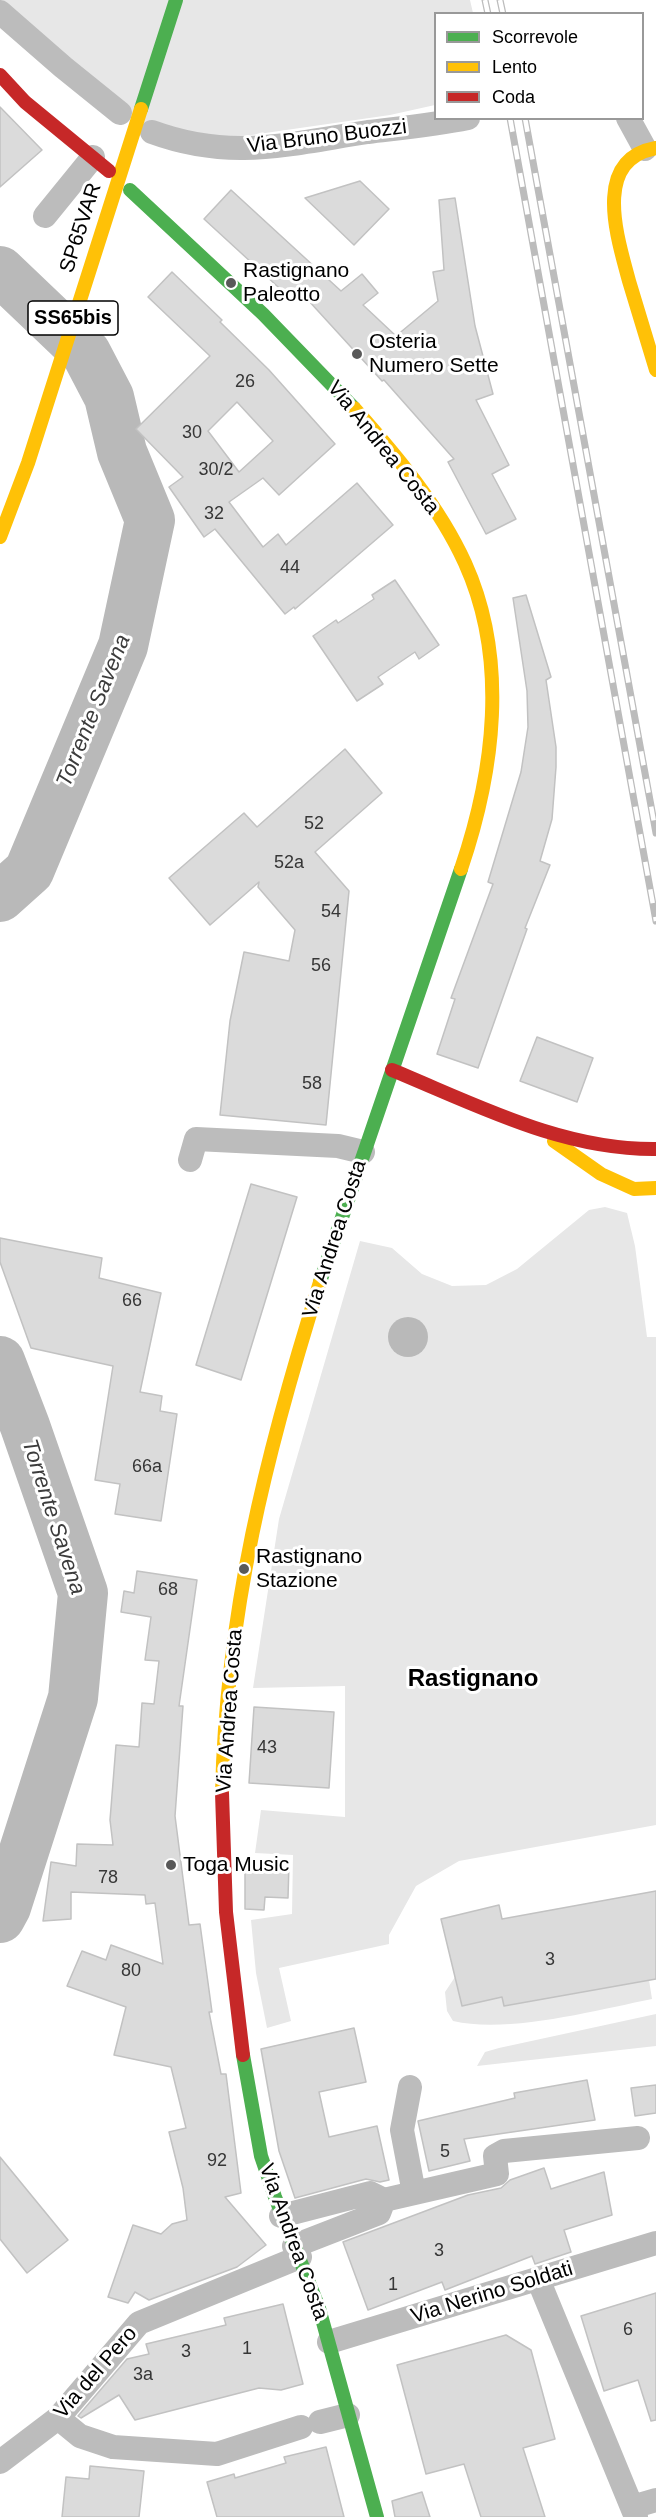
<!DOCTYPE html>
<html>
<head>
<meta charset="utf-8">
<style>
	body { margin:0 }
	#map { position:relative; width:656px; height:2517px; overflow:hidden; background:#fff; font-family:Arial,sans-serif }
	canvas { display:block }
	.legend { position:absolute; left:434px; top:12px; width:210px; height:108px; box-sizing:border-box; background:#fff; border:2px solid #999; margin:0; padding:8px 10px; list-style:none; font-size:18px; color:#000 }
	.legend li { display:flex; align-items:center; gap:12px; height:30px }
	.legend b { width:30px; border:2px solid #999 }
</style>
</head>
<body>
<div id="map">
<canvas width="656" height="2517"></canvas>
<ul class="legend">
<li><b style="height:8px;background:#4caf50"></b>Scorrevole</li>
<li><b style="height:8px;background:#ffc107"></b>Lento</li>
<li><b style="height:8px;background:#c62828"></b>Coda</li>
</ul>
</div>
<script>
const c = document.querySelector('canvas').getContext('2d');
c.lineJoin = 'round';
function paint(path, color) { c.fillStyle = color; c.fill(path, 'evenodd'); }
function stroke(path, color, width, dash) { c.strokeStyle = color; c.lineWidth = width; c.lineCap = dash ? 'butt' : 'round'; c.setLineDash(dash || []); c.stroke(path); }
function write(font, color, halo, rows, align = 'center') {
  c.font = font + ' Arial,sans-serif'; c.lineWidth = 6; c.setLineDash([]); c.textBaseline = 'middle'; c.strokeStyle = halo; c.fillStyle = color; for (const [text, x, y, turn = 0] of rows) {
    c.save(); c.translate(x, y); c.rotate((+turn || 0) * Math.PI / 180); c.textAlign = isNaN(turn) ? turn : align; if (halo) c.strokeText(text, 0, 0); c.fillText(text, 0, 0); c.restore();
  }
}
paint(new Path2D(`
	M0 0H470L473 13 436 14 435 105 390 115 217 140 147 125 0 3Z
	M605 1207 627 1213 635 1246 647 1337H656V1825L459 1861 416 1886 389 1935V1944L279 1968 291 2021 267 2028 256 1973 251 1920 292 1914 293 1855 255 1853 261 1810 345 1817V1686L253 1688 279 1519 360 1241 392 1248 422 1274 452 1286 486 1285 517 1269 589 1210Z
	M455 1977 462 2006 502 1997 505 2006 649 1980 652 1999C597 2010 508 2034 453 2021L447 2011 445 1992Z
	M656 2014V2046L477 2066 485 2052 499 2048Z`), '#e7e7e7');
paint(new Path2D(`
	M388 1337a20 20 0 1 1 40 0a20 20 0 1 1-40 0Z`), '#b9b9b9');
stroke(new Path2D(`
	M0 271 86 353 109 397 122 452 150 520 123 646 29 871 0 897
	M0 1361 25 1426 83 1593 73 1698 6 1907 0 1918`), '#b9b9b9', 50);
const building = new Path2D(`
	M0 107 42 150 0 187Z
	M360 181 389 209 354 245 305 198Z
	M231 190 341 291 362 274 378 293 363 305 396 336 438 301 433 272 444 270 439 200 455 198 475 326 493 394 476 400 509 465 492 474 516 519 486 534 448 462 454 459 384 380 382 381 297 288 289 297 204 219Z
	M172 272 222 320 220 322 269 370 335 444 279 495 263 478 229 502 263 547 278 534 286 545 357 483 393 525 295 609 294 607 285 614 215 529 204 537 169 487 183 477 136 429 210 356 148 297ZM237 402 273 441 239 472 208 431Z
	M395 580 439 645 419 659 415 652 378 677 383 684 357 701 313 636 336 620 338 623 374 599 372 595Z
	M526 595 551 677 546 680 556 747V767L552 819 540 861 550 865 525 928 527 929 478 1068 437 1054 455 999 451 998 493 884 488 882 521 772 528 727 527 691 513 598Z
	M345 749 382 793 315 852 349 891 326 1125 220 1115 230 1021 244 952 289 961 295 930 258 887 259 882 210 925 169 878 244 813 257 827Z
	M537 1037 593 1058 577 1102 520 1081Z
	M251 1184 297 1197 241 1380 196 1365Z
	M0 1238 102 1258 99 1278 161 1293 140 1392 162 1396 160 1411 177 1414 161 1521 115 1514 120 1484 95 1480 113 1366 31 1348 0 1262Z
	M137 1571 197 1580 179 1706H183L175 1816 189 1925 200 1924 212 2012H209L221 2074H226L241 2193 225 2197 266 2245 237 2267 149 2300 135 2292 128 2303 108 2297 133 2225 161 2234 172 2224 187 2220 183 2188 169 2132 186 2128 171 2067 114 2055 126 2007 67 1986 82 1951 106 1960 111 1945 163 1964 155 1903 146 1904 145 1895 71 1892V1919L43 1921 51 1862 76 1866 77 1844 113 1845 110 1820 116 1745 139 1747 142 1703 154 1704 159 1661 145 1660 151 1617 121 1612 124 1591 134 1593Z
	M254 1707 334 1712 329 1788 249 1783Z
	M245 1862 289 1863 288 1898 265 1897 264 1910 245 1909Z
	M656 1891V1979L504 2006 502 1997 462 2006 441 1919 499 1905 502 1919Z
	M354 2028 366 2082 319 2092 329 2137 377 2126 389 2180 380 2182 366 2179 295 2198 279 2151 261 2049Z
	M587 2080 595 2120 464 2139 470 2161 429 2171 418 2121 515 2098 514 2093Z
	M656 2085V2113L635 2116 631 2088Z
	M0 2157 68 2240 27 2273 0 2239Z
	M544 2168 551 2189 604 2172 612 2215 564 2230 571 2252 535 2264 532 2256 445 2290 442 2282 368 2310 343 2242 468 2195 501 2188 510 2180Z
	M656 2293V2420L651 2421 638 2380 604 2391 581 2316Z
	M283 2304 303 2384 281 2390 259 2388 135 2420 119 2395 81 2418 78 2416 127 2359 149 2354 146 2344 226 2325 224 2318Z
	M506 2335 531 2350 555 2439 523 2448 545 2517H481L464 2464 426 2474 397 2365Z
	M326 2447 344 2517H217L207 2482 234 2474 235 2478 286 2463 284 2457Z
	M90 2466 144 2471 139 2517H62L66 2477 89 2479Z
	M422 2492 430 2517H395L392 2501Z`);
paint(building, '#dbdbdb');
stroke(building, '#c2c2c2', 1.5);
stroke(new Path2D(`
	M0 12 63 67 120 113
	M628 118 645 149
	M152 132C231 161 288 144 368 132 401 128 434 125 468 118
	M45 216 93 157
	M190 1160 196 1139 338 1146 363 1152
	M410 2087 402 2130 414 2193
	M281 2216 370 2193 384 2200 497 2174 495 2156 504 2151 638 2138
	M294 2246 379 2213 384 2200
	M538 2279 636 2517
	M329 2342 656 2243
	M58 2418 80 2436 113 2447 217 2454 301 2427
	M320 2422 348 2415
	M0 2462 58 2418 139 2323 300 2257
	M632 2507 656 2500`), '#bcbcbc', 24);
stroke(new Path2D(`
	M141 109 176 0
	M130 190 263 314 354 408
	M320 1282 461 869
	M243 2055 261 2156 275 2197 319 2308 377 2517`), '#4caf50', 14);
stroke(new Path2D(`
	M656 148C591 160 618 239 629 281 638 311 647 341 656 370
	M354 408C396 455 439 506 465 563 509 660 494 772 461 869
	M0 537 28 463 141 109
	M554 1141 601 1174 634 1189 656 1188
	M222 1793C226 1613 266 1453 320 1282`), '#ffc107', 14);
stroke(new Path2D(`
	M0 75 25 102 109 171
	M392 1070C477 1105 562 1150 656 1149
	M222 1793 226 1912 243 2055`), '#c62828', 14);
const rail = new Path2D(`
	M485 0 488 14
	M500 0 503 14
	M510 118 656 921
	M525 118 656 833`);
stroke(rail, '#bcbcbc', 7);
stroke(rail, '#fff', 4.5, [14]);
for (const [x, y, r, color] of [
	[231,283,6,"#595959"],
	[357,354,6,"#595959"],
	[244,1569,6,"#595959"],
	[171,1865,6,"#595959"]
]) { const dot = new Path2D(); dot.arc(x, y, r, 0, 2 * Math.PI); c.fillStyle = color; c.fill(dot); stroke(dot, '#fff', 2); }
write('18px', '#373737', null, [
	["26",245,382],
	["30",192,433],
	["30/2",216,470],
	["32",214,514],
	["44",290,568],
	["52",314,824],
	["52a",289,863],
	["54",331,912],
	["56",321,966],
	["58",312,1084],
	["66",132,1301],
	["66a",147,1467],
	["68",168,1590],
	["43",267,1748],
	["78",108,1878],
	["3",550,1960],
	["80",131,1971],
	["5",445,2152],
	["92",217,2161],
	["3",439,2251],
	["1",393,2285],
	["6",628,2330],
	["1",247,2349],
	["3",186,2352],
	["3a",143,2375]
]);
for (const [x, y, w] of [
	[73,318,90]
]) { const box = new Path2D(); box.roundRect(x - w / 2, y - 17, w, 34, 4.5); c.fillStyle = '#fff'; c.fill(box); stroke(box, '#000', 1.5); }
write('bold 20px', '#000', null, [
	["SS65bis",73,318]
]);
write('21px', '#000', '#fff', [
	["Via Bruno Buozzi",327,137,-7],
	["SP65VAR",81,228,-72],
	["Via Andrea Costa",383,448,51],
	["Via Andrea Costa",335,1239,-72],
	["Via Andrea Costa",230,1711,-86],
	["Via Andrea Costa",293,2242,70],
	["Via Nerino Soldati",492,2293,-17],
	["Via del Pero",96,2373,-49]
]);
write('21px', '#000', '#fff', [
	["Rastignano",243,271],
	["Paleotto",243,295],
	["Osteria",369,342],
	["Numero Sette",369,366],
	["Rastignano",256,1557],
	["Stazione",256,1581],
	["Toga Music",183,1865]
], 'left');
write('italic 22px', '#3c3c3c', '#fff', [
	["Torrente Savena",94,711,-68],
	["Torrente Savena",53,1517,72]
]);
write('bold 24px', '#000', '#fff', [
	["Rastignano",473,1679]
]);
</script>
</body>
</html>
